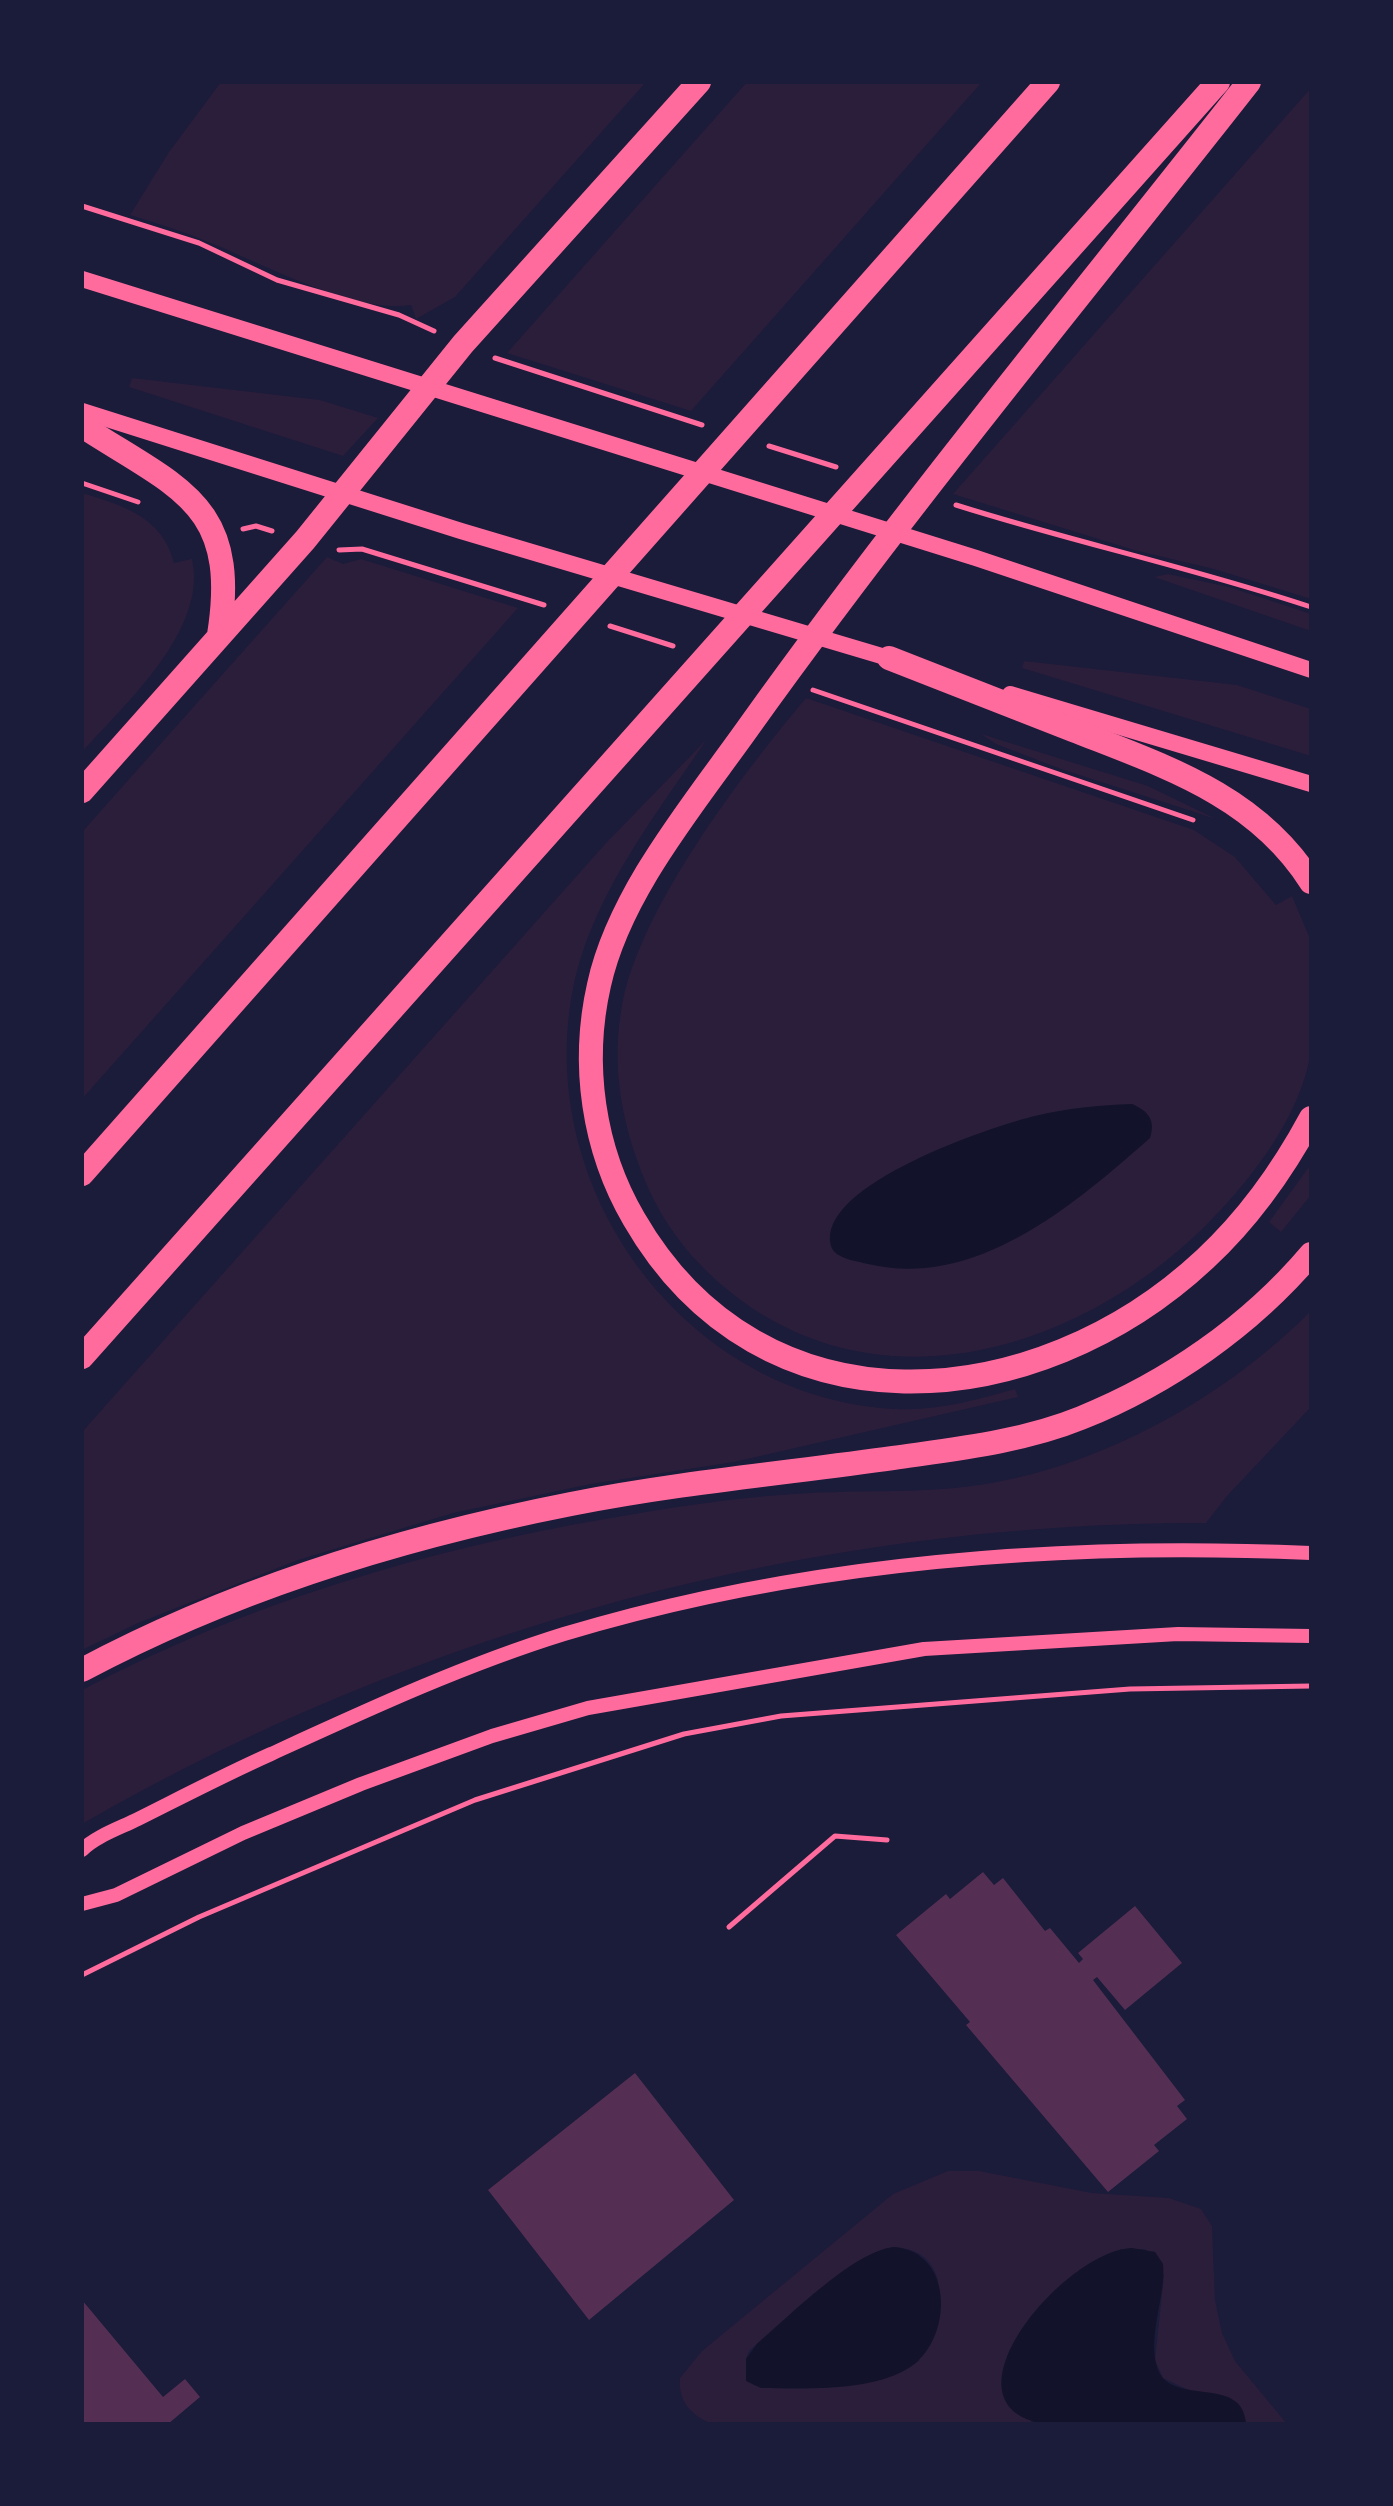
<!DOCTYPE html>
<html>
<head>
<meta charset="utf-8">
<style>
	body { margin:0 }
	#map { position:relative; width:1393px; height:2506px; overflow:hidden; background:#1b1b3a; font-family:Merriweather,serif }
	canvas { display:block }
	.frame { position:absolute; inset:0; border:84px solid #1b1b3a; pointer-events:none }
</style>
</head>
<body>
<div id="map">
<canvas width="1393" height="2506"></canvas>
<div class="frame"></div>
</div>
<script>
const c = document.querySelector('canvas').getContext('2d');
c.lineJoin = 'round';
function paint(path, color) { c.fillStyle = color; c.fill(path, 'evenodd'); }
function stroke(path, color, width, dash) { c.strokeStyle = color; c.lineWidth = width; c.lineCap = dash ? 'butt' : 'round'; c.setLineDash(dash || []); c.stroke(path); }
paint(new Path2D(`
	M221 82H646L455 297 416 319 411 305C353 314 260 262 206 241 182 231 156 223 130 215L169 152Z
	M747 82H982L691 411 507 353Z
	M1311 88V599L1214 569 1134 550 953 494Z
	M132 378 320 400 378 418 343 456 129 387Z
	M82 493C122 505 163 517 174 563L192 559C208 630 125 704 82 752Z
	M327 557 343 564 361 559 518 608 82 1099V832Z
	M1168 574 1229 587 1311 614V631L1154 577Z
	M1024 661 1237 685 1311 709V756L1022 668Z
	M806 698 1194 830 1235 857 1276 905 1292 896 1311 941C1311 977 1317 1020 1310 1056 1300 1115 1254 1176 1213 1218 1095 1341 901 1410 749 1306 706 1276 672 1239 650 1192 623 1132 610 1070 622 1005 640 908 742 774 806 698Z
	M981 734 1148 786 1216 819 1061 769 996 744Z
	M707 739C654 818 589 899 572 994 536 1196 690 1399 896 1409 937 1411 976 1400 1015 1389L1018 1397 734 1462 591 1484 453 1513 298 1560 138 1623 82 1650V1432L606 843Z
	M1311 1164V1195L1281 1232 1269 1222Z
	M1311 1311V1407L1227 1496 1206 1523C814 1522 422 1628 82 1824V1690C245 1604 424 1550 605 1519 667 1508 731 1498 794 1494 861 1489 930 1495 997 1482 1113 1460 1228 1394 1311 1311Z
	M948 2171H979L1092 2193 1169 2198 1201 2209 1212 2226 1215 2300 1222 2333 1235 2361 1287 2424H1246L1245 2417 1163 2378 1155 2360 1164 2275 1145 2249H1120L1031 2422 1045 2424H712C691 2415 678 2402 680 2378L702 2351 893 2194ZM894 2247C917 2249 931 2257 938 2280L919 2361C909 2368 898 2374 885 2378 858 2387 779 2393 752 2384L746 2359 749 2351C782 2323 854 2251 894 2247Z`), '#2a1e3b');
paint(new Path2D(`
	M1132 1104C1148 1111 1156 1120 1150 1138 1075 1204 976 1290 868 1264 857 1261 835 1259 831 1246 815 1185 993 1126 1035 1116 1067 1108 1100 1105 1132 1104Z
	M894 2247C956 2252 953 2343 907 2369 868 2392 806 2388 761 2388L746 2381V2359L757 2344C790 2316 852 2252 894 2247Z
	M1132 2248 1155 2252 1163 2264C1166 2297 1146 2338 1158 2370 1173 2407 1243 2374 1246 2424H1045C934 2406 1063 2251 1132 2248Z`), '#12122b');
paint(new Path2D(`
	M983 1872 994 1885 1003 1878 1045 1931 1050 1928 1079 1963 1083 1959 1078 1953 1135 1906 1182 1963 1125 2010 1097 1977 1093 1980 1185 2100 1177 2106 1187 2119 1154 2145 1159 2151 1108 2192 966 2025 970 2022 896 1935 946 1894 950 1899Z
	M635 2073 734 2200 589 2320 488 2190Z
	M82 2300 163 2397 185 2379 200 2397 168 2424H82Z`), '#542f53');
stroke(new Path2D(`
	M82 206 199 243 277 280 399 315 434 331
	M495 358 702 425
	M769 446 836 467
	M82 483 138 502
	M956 505C1073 542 1194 568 1311 607
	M243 529 256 526 272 531
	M339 550 362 549 544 605
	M610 626 673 646
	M813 690 1193 820
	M729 1927 835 1836 887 1840
	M82 1975 199 1917 475 1800 684 1734 781 1716 1130 1689 1311 1686`), '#ff6b9d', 5);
stroke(new Path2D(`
	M82 1850C96 1836 120 1828 138 1819 182 1797 226 1774 271 1754 367 1710 464 1665 564 1634 806 1561 1059 1542 1311 1553
	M82 1904 116 1895 243 1833 361 1784 492 1736 588 1708 924 1649 1178 1634 1311 1636`), '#ff6b9d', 14);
stroke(new Path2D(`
	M82 279 976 558 1311 670
	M82 411 461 531 895 660
	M1010 694 1311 784`), '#ff6b9d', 16);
stroke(new Path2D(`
	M1249 82C1081 296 906 507 748 728 694 804 619 893 599 985 581 1064 593 1149 634 1219 762 1441 1036 1417 1205 1259 1248 1219 1283 1170 1311 1118
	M82 426C179 489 240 503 219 635
	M889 658C950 682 1012 706 1073 730 1164 766 1256 795 1311 882
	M82 791 305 540 463 344 699 82
	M82 1174 1048 82
	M82 1357 1218 82
	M82 1670C234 1589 403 1537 571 1504 677 1483 786 1473 893 1458 955 1449 1022 1442 1081 1418 1168 1383 1250 1326 1311 1254`), '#ff6b9d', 24);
</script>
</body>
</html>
